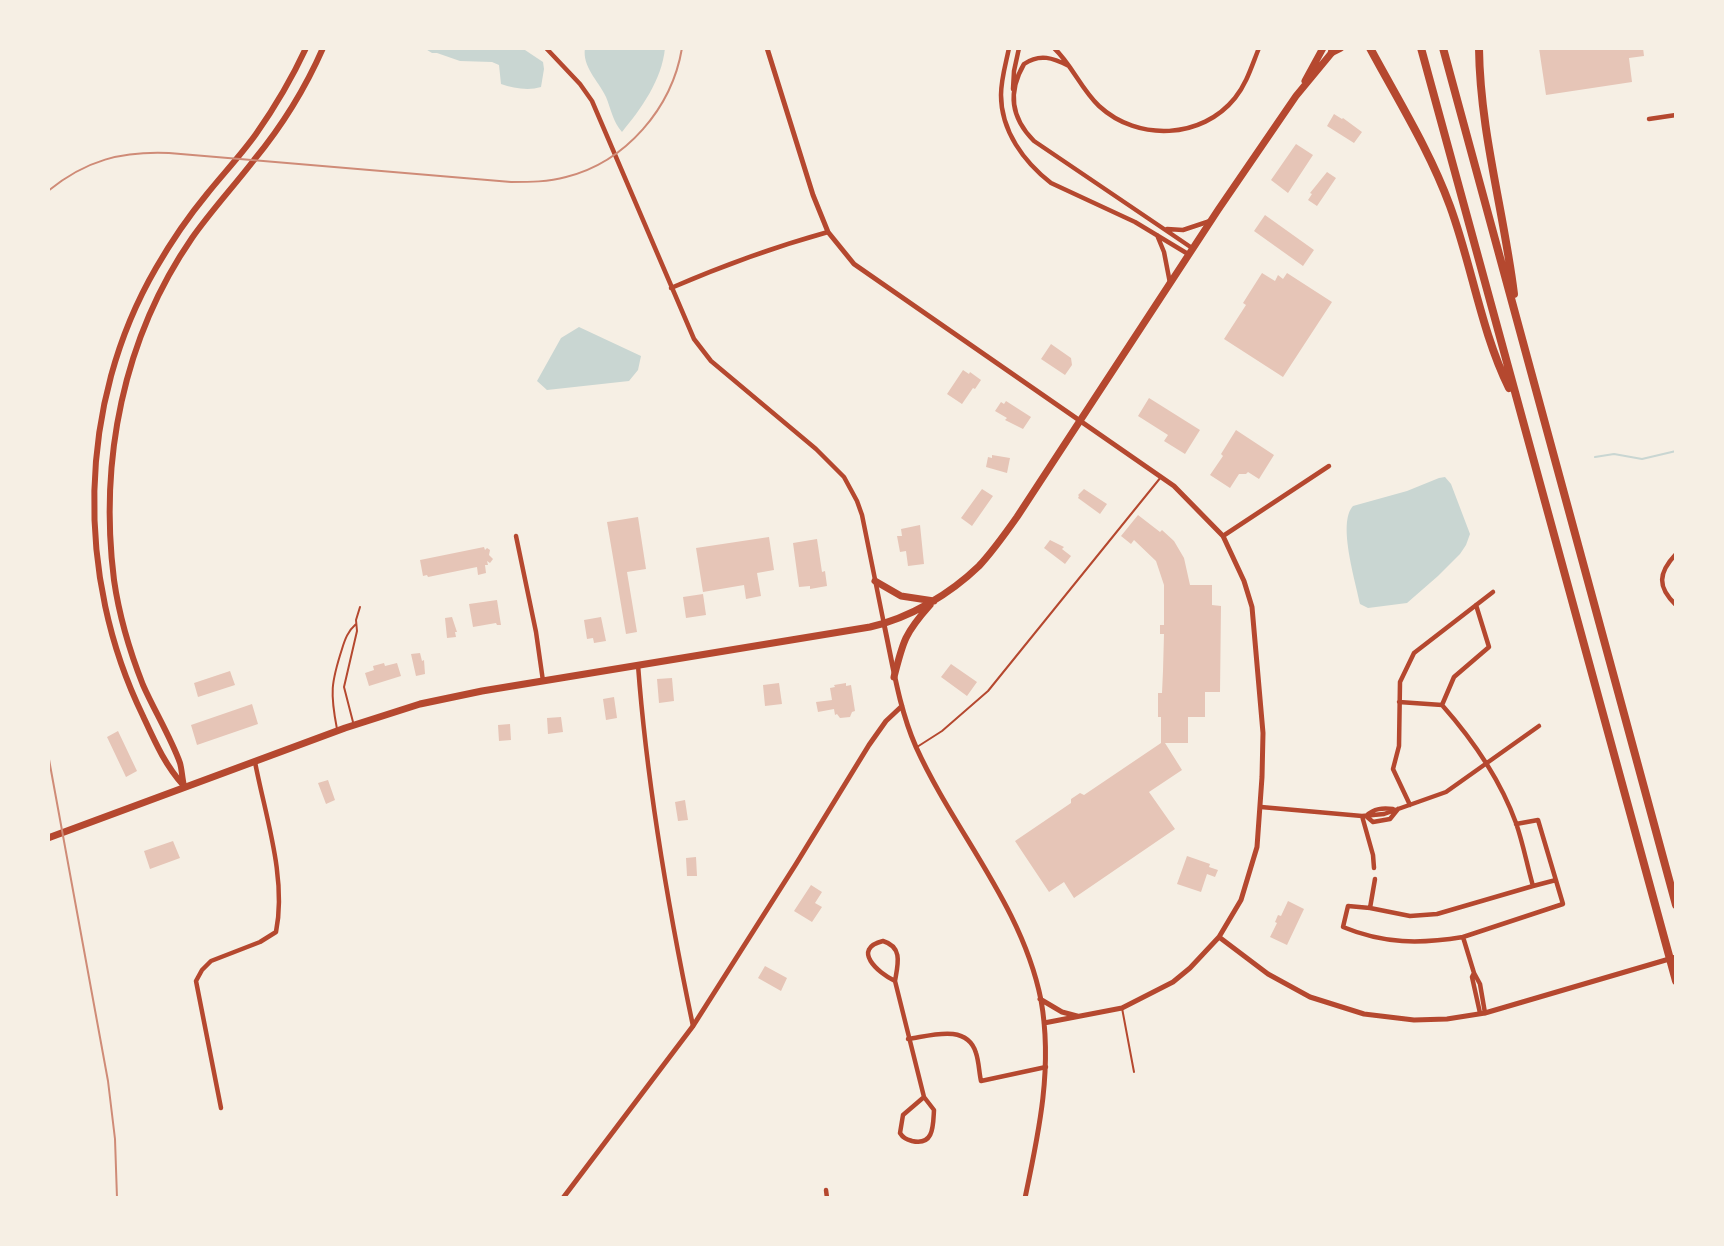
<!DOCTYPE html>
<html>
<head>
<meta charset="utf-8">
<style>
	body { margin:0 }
	#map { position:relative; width:1724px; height:1246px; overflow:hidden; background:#f6efe4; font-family:Quicksand,sans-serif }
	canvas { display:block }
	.frame { position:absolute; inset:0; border:50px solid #f6efe4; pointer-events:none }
</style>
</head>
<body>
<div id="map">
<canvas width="1724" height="1246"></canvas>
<div class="frame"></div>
</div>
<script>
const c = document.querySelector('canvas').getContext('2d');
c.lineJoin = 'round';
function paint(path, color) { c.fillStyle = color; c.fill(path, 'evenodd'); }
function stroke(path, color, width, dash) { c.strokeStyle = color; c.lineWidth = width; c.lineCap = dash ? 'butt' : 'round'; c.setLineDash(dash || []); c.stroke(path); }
paint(new Path2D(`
	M424 48H522L543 62 544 69 541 87C528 91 513 88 501 84L499 65 492 62 460 61 437 53H432Z
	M585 48H665C662 80 641 109 622 132 613 122 611 109 606 97 598 80 582 67 585 48Z
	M579 327 641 356 638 370 629 381 547 390 537 381 561 338Z
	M1445 477 1451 484 1470 534 1466 545 1460 554 1438 576 1407 603 1368 608 1360 604C1356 582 1337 523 1353 506L1407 491 1439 478Z`), '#c9d6d2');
stroke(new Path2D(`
	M1595 457 1614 454 1642 459 1676 451`), '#c9d6d2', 2);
paint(new Path2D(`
	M1539 48H1643L1644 56 1629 58 1632 82 1546 95Z
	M1334 114 1342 119 1343 118 1362 132 1354 143 1327 126Z
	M1296 144 1313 155 1288 193 1271 180Z
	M1327 172 1336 178 1317 206 1308 200 1312 194 1310 193Z
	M1265 215 1314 250 1303 266 1254 231Z
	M1262 273 1275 281 1278 275 1283 279 1287 273 1332 302 1283 377 1224 339 1246 305 1243 303Z
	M1051 344 1071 358 1072 365 1065 375 1041 359Z
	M963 370 969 374 970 372 981 380 975 389 973 388 962 404 947 394Z
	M1149 398 1200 430 1185 454 1164 441 1168 435 1138 416Z
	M1006 401 1031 417 1023 429 1005 420 1007 418 995 411 1001 402 1004 404Z
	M1236 430 1274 455 1259 479 1248 472 1246 474H1239L1230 488 1210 475 1223 456 1221 454Z
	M992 455 1010 458 1007 473 986 467 988 457 992 458Z
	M982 489 993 496 972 526 961 518Z
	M1084 489 1107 504 1100 514 1078 498 1079 496 1078 495Z
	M1138 515 1160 532 1162 530 1174 541 1184 558 1190 585H1212V605L1221 606 1220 692H1205V717H1188V743H1165L1182 770 1149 792 1175 829 1074 898 1064 882 1049 892 1015 841 1071 803V799L1080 793 1084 795 1161 743V717H1158V693H1162L1163 671 1164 634H1160V625H1164V585L1156 561 1134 540 1131 544 1121 536Z
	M638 517 646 569 627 572 637 632 626 634 607 522Z
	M920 525 924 564 908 566 906 551 900 552 897 536H902L901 529Z
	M769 537 774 570 757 573 761 596 746 599 744 585 703 592 696 548Z
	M817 539 822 572 825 571 827 586 810 589V586L799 587 793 543Z
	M1050 540 1064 547 1062 549 1071 556 1065 564 1044 548Z
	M484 547 485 550 487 548 490 550 489 555 493 559 490 563 487 561 488 565H485L486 573 478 575 477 567 428 577 427 575 423 576 420 560Z
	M703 594 706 615 686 618 683 597Z
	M497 600 501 625H497L496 623 473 627 469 604Z
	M452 617 457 632H455L456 637 447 638 445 618Z
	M601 617 606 641 594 643 593 638 587 639 584 620Z
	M420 653 422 661 424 660 425 674 416 676 411 654Z
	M384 663 385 666 397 663 401 676 369 686 365 673 374 670 373 666Z
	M951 664 977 682 967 696 941 677Z
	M230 671 235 685 198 697 194 683Z
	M672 678 674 701 659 703 657 679Z
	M779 683 782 704 765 706 763 685Z
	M846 683V686L851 685 855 711 852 712 850 717 840 718 837 714 835 715 834 709 818 712 816 702 832 700 830 688 835 687 834 685Z
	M614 697 617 718 606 720 603 699Z
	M252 704 258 724 197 745 191 725Z
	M561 717 563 732 548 734 547 718Z
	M510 724 511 740 499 741 498 725Z
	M118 731 137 771 126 777 107 737Z
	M328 780 335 800 326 804 318 783Z
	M685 800 688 820 678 821 675 802Z
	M173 841 180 858 150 869 144 851Z
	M1187 856 1210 864 1209 867 1218 870 1215 877 1207 874 1201 892 1177 884Z
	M696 857 697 876H687L686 858Z
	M811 885 822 892 815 903 822 907 812 922 794 911Z
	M1288 901 1304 909 1287 945 1270 937 1277 923 1275 922 1278 915 1281 916Z
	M765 966 787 978 781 991 758 978Z`), '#e6c5b7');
stroke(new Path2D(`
	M353 722 344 687 357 631 356 620 360 607
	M337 729C330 693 331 683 342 649 345 639 348 631 356 624
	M917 747 942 731 988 691 1161 477
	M1122 1008 1134 1072`), '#b5482f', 2);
stroke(new Path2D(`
	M546 48 580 84 592 101 694 339 711 361 816 449 844 477 857 501 862 515 884 624
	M1009 48C1006 63 1001 79 1001 95 1001 131 1024 162 1051 183L1135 222 1188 254
	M1054 48C1072 65 1081 89 1099 106 1138 142 1202 139 1235 98 1247 83 1252 65 1259 48
	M1069 66C1053 58 1040 53 1024 64 1007 93 1011 118 1034 141L1192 248
	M1013 89 1014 71 1019 48
	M1649 119 1676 115
	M1167 229 1183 230 1210 221
	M1157 235 1164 252 1170 283
	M671 288C722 266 774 247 828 232
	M516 536 536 632 543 681
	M1223 536 1329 466
	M1676 554C1658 573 1657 587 1676 605
	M638 665C647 785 668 907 693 1026
	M1399 702 1442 705 1454 677 1489 647 1476 605
	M1410 805 1393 769 1399 746 1400 682 1414 653 1493 592
	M1261 807 1362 816 1384 814 1446 792 1539 726
	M1362 816 1373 855 1374 868
	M1366 816 1373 822 1390 819 1398 809
	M1366 816C1374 808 1383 808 1393 809
	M1375 879 1370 908 1410 916 1437 914 1533 886C1527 865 1523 843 1516 823 1500 779 1473 740 1442 705
	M1533 886 1556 880
	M1370 908 1348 906 1343 927C1384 944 1420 944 1463 937
	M883 941C903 947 898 964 895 981 878 973 851 949 883 941Z
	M1474 973 1472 977 1480 1013
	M895 981 924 1097
	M1485 1013 1480 984 1474 973 1463 937 1563 904 1538 820 1516 824
	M908 1039C930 1036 967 1023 976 1053 979 1062 979 1072 981 1081L1046 1067
	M924 1097 934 1110C933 1126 934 1146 912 1141 906 1139 903 1138 900 1133L903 1115Z
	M221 1108 196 981 202 970 211 961 260 942 276 932C287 878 265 815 255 762
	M826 1190 827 1198`), '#b5482f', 4.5);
stroke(new Path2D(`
	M767 48 813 195 828 232 854 264 1174 486 1223 536 1244 581 1252 607 1263 733 1262 777 1257 847 1241 900 1219 937 1190 968 1173 982 1122 1008 1044 1023
	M884 624C893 666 899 708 916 747 955 833 1022 905 1041 1000 1053 1067 1039 1132 1025 1198
	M1219 937 1268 974 1310 997 1364 1014 1414 1020 1447 1019 1485 1013 1676 957
	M1040 999 1062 1012 1077 1016
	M563 1198 693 1026 796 864 869 745 886 721 902 706`), '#b5482f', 5);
stroke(new Path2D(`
	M184 786C165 765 155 742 143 716 75 577 77 404 156 268 171 242 188 217 207 194 223 174 241 155 256 134 275 107 292 78 306 48
	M184 786C182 778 182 770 180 763 171 738 154 710 143 685 130 652 119 615 114 580 99 461 123 338 192 238 211 211 234 186 254 160 282 126 305 89 323 48`), '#b5482f', 6);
stroke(new Path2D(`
	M1305 81 1323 48
	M875 581 901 596 934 601
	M894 677C903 641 905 633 930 605
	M48 838 345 728 420 704 482 691 870 627C910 618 950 594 979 566 993 551 1005 534 1017 517L1218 210 1296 96 1334 50`), '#b5482f', 7);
stroke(new Path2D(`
	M1370 48C1398 100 1430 151 1450 206 1472 266 1481 331 1509 388
	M1421 48 1676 981
	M1443 48 1676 905
	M1479 48C1480 132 1504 212 1514 294
	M1332 52 1340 48`), '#b5482f', 8);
stroke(new Path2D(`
	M48 191C86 160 122 151 169 153L511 182C530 182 548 182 566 177 626 162 672 108 682 48
	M48 754 108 1081 115 1139 117 1198`), '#cf8b77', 2);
</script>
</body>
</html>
